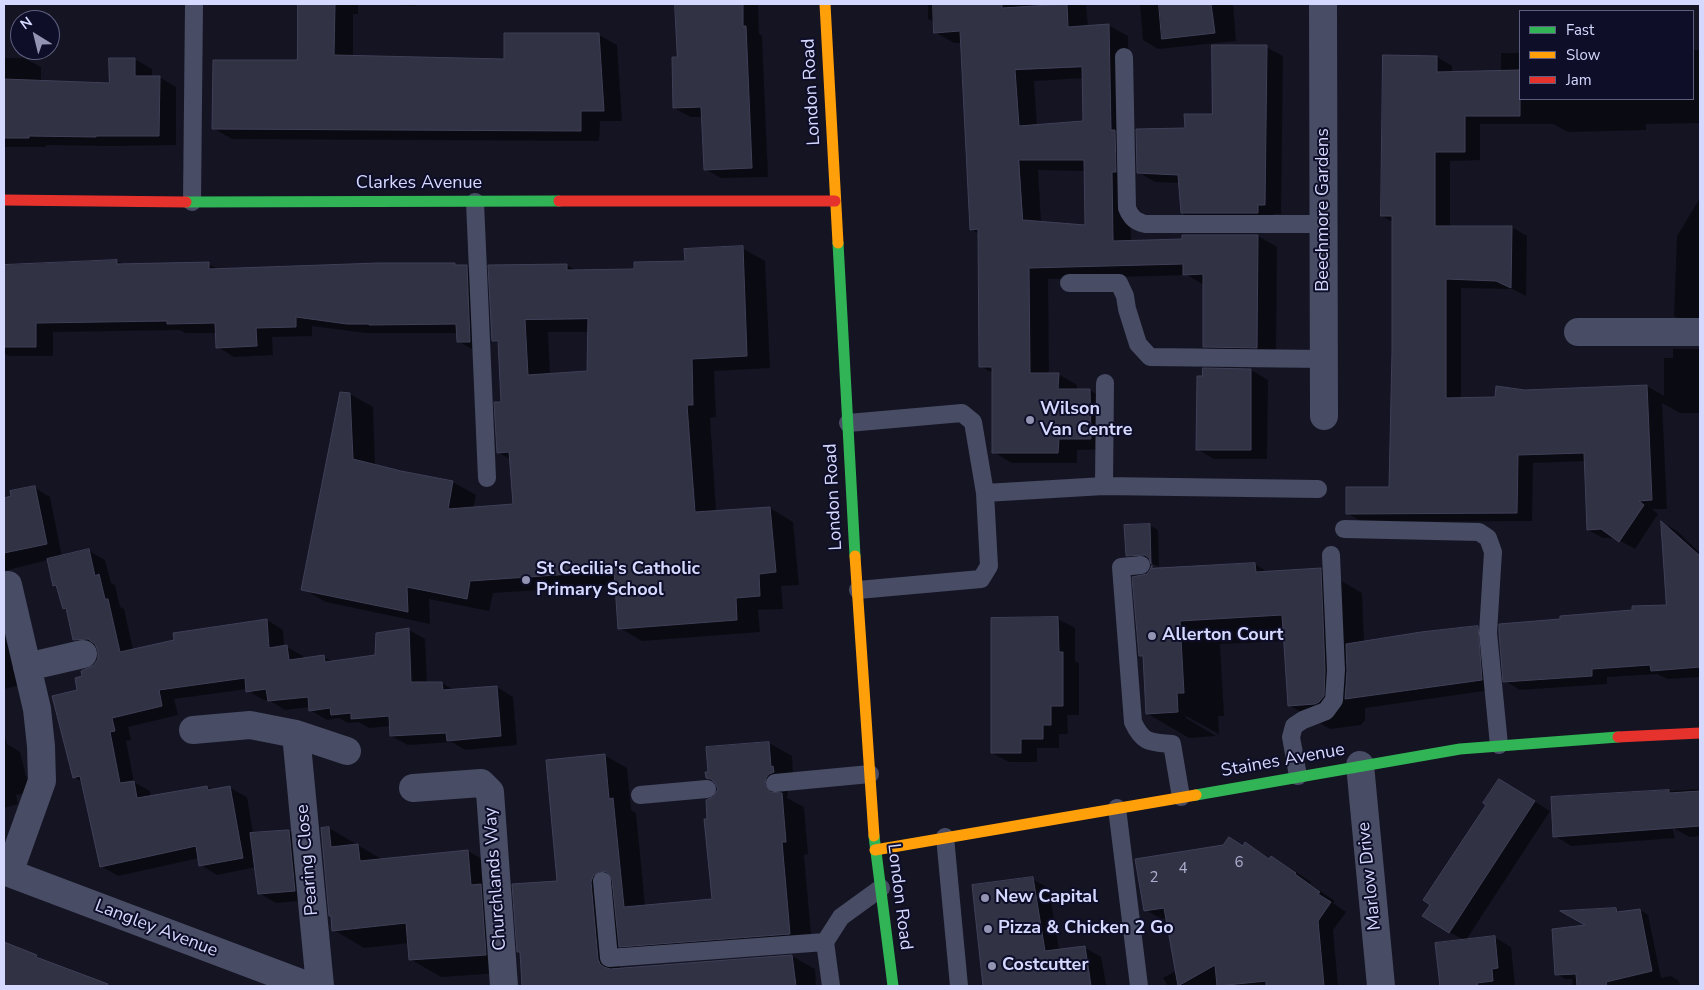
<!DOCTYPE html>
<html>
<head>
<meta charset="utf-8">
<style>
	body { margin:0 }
	#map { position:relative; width:1704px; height:990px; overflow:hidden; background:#141423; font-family:"Nunito Sans",sans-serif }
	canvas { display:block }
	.frame { position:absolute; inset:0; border:5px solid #d6d9ff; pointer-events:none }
	.legend { position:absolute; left:1519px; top:10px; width:175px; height:90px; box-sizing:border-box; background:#0e0e29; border:1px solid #5e5f7f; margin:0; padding:6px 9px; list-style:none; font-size:15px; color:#d6d9ff }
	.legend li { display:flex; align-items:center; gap:10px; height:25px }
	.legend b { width:25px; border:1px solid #5e5f7f }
	.north { position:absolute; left:10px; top:10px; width:50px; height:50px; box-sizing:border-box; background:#0e0e29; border:1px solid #5e5f7f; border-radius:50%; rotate:324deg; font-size:14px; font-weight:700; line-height:20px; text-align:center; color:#d6d9ff }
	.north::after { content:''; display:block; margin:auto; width:18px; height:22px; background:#9294b2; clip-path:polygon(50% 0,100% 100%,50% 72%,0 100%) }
</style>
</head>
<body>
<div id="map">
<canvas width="1704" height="990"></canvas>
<div class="frame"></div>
<ul class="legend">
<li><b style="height:6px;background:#30b455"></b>Fast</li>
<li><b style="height:6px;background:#ff9f0a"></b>Slow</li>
<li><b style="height:6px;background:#e5322d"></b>Jam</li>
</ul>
<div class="north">N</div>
</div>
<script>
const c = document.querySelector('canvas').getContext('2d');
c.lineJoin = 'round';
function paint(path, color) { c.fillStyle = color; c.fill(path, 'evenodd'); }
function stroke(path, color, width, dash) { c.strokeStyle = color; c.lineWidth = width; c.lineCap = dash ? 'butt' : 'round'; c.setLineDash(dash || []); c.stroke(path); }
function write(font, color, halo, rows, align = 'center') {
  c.font = font + ' "Nunito Sans",sans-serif'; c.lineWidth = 4; c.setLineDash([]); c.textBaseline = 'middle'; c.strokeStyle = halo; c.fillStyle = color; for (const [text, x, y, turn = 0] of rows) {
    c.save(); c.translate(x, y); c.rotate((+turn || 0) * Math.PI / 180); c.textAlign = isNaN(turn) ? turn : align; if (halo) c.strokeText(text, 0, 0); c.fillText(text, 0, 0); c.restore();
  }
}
paint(new Path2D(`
	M299 4H358V14H353V57L505 60 599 35 617 45 622 121H600L599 141 232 139 213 128 299 62Z
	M377 4H417L416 6Z
	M675 4H758L759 34 762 36 768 177 721 178 705 169 702 117H691L674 108 678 58Z
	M928 4H1086L1088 27 1108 25 1128 36 1131 241 1258 236 1277 247 1276 358 1223 357 1204 346V285L1187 275 1048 279 1049 374H1058L1077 385V390H1090L1109 401 1110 449 1077 450V463H1012L993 452V373L980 366 979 234 971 229 962 43H954L935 32V22L928 19ZM1084 78V123L1037 126 1034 81ZM1038 170 1085 171 1086 226 1041 223Z
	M1140 4H1233L1236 41 1158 49 1143 40Z
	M1266 47 1283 56 1281 214H1274V222H1198L1182 213 1180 183 1155 182 1138 172 1213 115Z
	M1693 50H1700V123L1646 124V130L1568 132 1553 124H1480V160L1450 161V227H1512L1527 236 1526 296 1512 289 1461 288V399L1496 398 1525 391 1647 386 1664 396V358H1673V349H1700V413H1680L1662 403 1667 509H1652L1658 514 1635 549 1615 538H1603L1588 530 1586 461 1533 463 1532 521 1362 522 1347 513 1390 488 1393 352V222L1382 216 1437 57 1452 66V73L1501 72V53H1520V99H1693Z
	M4 58H24L41 67V82L110 84 135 59 152 69V77H159L176 87V145L112 146 46 145V147H4Z
	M1700 198V325H1689L1674 316 1677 236Z
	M742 248 765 261 770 368 714 371 716 417 710 418 716 512 770 508 793 522 799 585 781 586 783 609 758 610 760 632 642 641 620 628 616 585 493 593 489 611 429 599 430 624 326 602 303 589 350 394 373 407 375 465 453 482 476 495 473 508 514 505 511 460 498 452 503 403 500 344 493 340 567 265 577 271 635 270 686 262ZM548 332H589L588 372 550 375Z
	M117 261 125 265 208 264 220 270 455 265 458 266H467L484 276 475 351 458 341V333H365L312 326V336L272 337 273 355 234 357 218 347 217 333H185L180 330 53 332V356H9L4 353V265Z
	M1251 370 1268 380 1267 459H1214L1197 449Z
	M35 488 50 497 62 557 89 551 105 560 111 583 115 585 120 607 124 609 133 650 267 620 283 630 284 647H287L303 656 304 659 324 657 333 662 376 657 409 630 425 639 427 683H442L455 691 497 687 513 697 517 745 465 750 452 742 408 745 391 736V726L369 728 359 722 348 723 339 718 327 720 310 710V707L285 710 269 700H264L248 691 247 689 174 699 178 715 128 727 131 740 126 741 134 782 150 791 151 797 207 787 213 790 230 788 247 797 253 834 289 831 306 841 312 900 276 903 259 893 256 867 217 875 201 865 199 858 118 876 101 866 82 782 74 777 79 691 83 677 95 666 99 659 98 648 91 649 74 639 68 611 64 608 58 587 54 585 48 560 4 571V499L12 497Z
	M1663 523 1677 531 1700 553V677L1668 679 1657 674 1607 677V684L1520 690 1505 681 1561 620 1668 606Z
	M1149 525 1158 530 1159 567 1152 563 1151 559 1135 560 1127 555Z
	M1255 564 1269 573 1321 569 1362 593 1364 643 1478 627 1494 636 1498 689 1365 708V720L1361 725 1330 729 1289 705 1285 641 1220 644 1224 716H1218L1219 734 1186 716V718L1216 736 1189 738 1148 714 1145 658 1140 656 1147 575 1152 570V567L1156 569Z
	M4 612 20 685 4 689Z
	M1058 619 1075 628V661L1079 663V715H1067L1068 734H1059V748H1037V762H1009L992 753Z
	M4 732 7 744 20 752 30 792 16 795 18 804 4 808Z
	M769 743 792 756 793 779 792 787 788 791 787 798 804 807 808 854 804 855 812 946 642 959 618 945 620 969 792 956 815 969 816 986H524L521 953 518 951 558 882 604 755 627 768 631 810 636 813 645 906 714 900 709 820 714 798 719 789 717 783 707 778ZM596 866 611 875V878L595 868Z
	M1700 789V836L1689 837 1672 827 1675 838 1571 846 1555 836 1654 792Z
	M1516 790 1550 811 1466 940 1494 937 1511 947 1515 986H1441L1436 944 1464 940 1449 932Z
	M329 828 383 860 468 851 499 869 516 972 441 977 410 959 409 943 364 948 334 930Z
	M1244 847 1260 853 1270 860 1272 857 1287 866 1311 882 1310 884 1335 901 1333 903 1346 912 1333 930 1338 986H1168L1163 978 1176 971 1167 918 1161 919 1146 910Z
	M1032 879 1049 888 1059 950 1084 947 1101 957 1106 984 1109 986H984L973 886Z
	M1616 909 1622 913 1640 910 1648 915 1661 978 1671 976 1679 981 1680 986H1573L1572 979H1565L1557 974 1588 926Z
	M4 943 37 956 48 963 111 986H4Z`), '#0007');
const building = new Path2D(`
	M298 4H335L334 55 504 59V33H599L604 111H581V131L212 129 213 60H297Z
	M675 4H743V26H746L752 168 704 170 701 107 673 108 672 57H677Z
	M933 4H1002V8L1067 4 1068 27 1109 24 1111 130H1115L1116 172H1112L1113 241 1182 239V235H1258L1257 348 1203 347V274L1183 275V264L1029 268 1030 373H1059L1058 389H1090L1091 439H1059L1058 453H992V367H979L978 229 970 230 960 31 934 33ZM1082 67 1083 121 1019 126 1015 70ZM1019 160H1084L1085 225 1023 220Z
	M1159 4H1211L1215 33 1162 39Z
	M1212 45H1267L1265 205H1258V213H1181L1178 175 1137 173 1136 129 1185 128 1184 114H1212Z
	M1383 55 1437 56V72L1520 70V116H1465V152H1435V226H1512L1511 288 1496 281 1446 279V398L1495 397 1496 386 1525 390 1647 385 1652 500 1639 501 1644 505 1619 542 1601 529 1587 530 1584 453 1518 455 1517 513 1346 514V487H1389L1392 352V216H1381Z
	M109 58H135V76H160L159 136H96V137L29 136V138H4V79L109 83Z
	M743 246 747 356 692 359 693 405H687L695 512 770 507 776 572 759 574 760 596 736 598 737 620 618 629 614 571 470 581 467 599 407 587 408 612 301 590 340 392 350 393 353 459 401 471 453 481 448 509 513 504 509 452 497 453 494 402H501L498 341H492L488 265 567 264V270L634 269V262L685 261 684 249ZM588 319 587 371 528 375 525 320Z
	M117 260V264L209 262V269L378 263H455V265H467L470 342H457L456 324 369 325V324H347L296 317V327L256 328 257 346 216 348 215 323 167 324V321L36 323V347H4V265Z
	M1203 368 1251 369V450H1196L1197 376H1202Z
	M35 486 47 544 4 553V498L11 496 10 491Z
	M1661 521 1700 556V667L1651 671 1650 665 1592 669V676L1503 682 1499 633V624L1560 619V616L1632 610V606L1666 605Z
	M1150 524 1151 564 1149 558 1145 555 1126 556 1124 525Z
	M89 549 95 576 99 574 105 599H108L120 652 174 640 173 633 267 619 269 648 287 645 289 660 324 655 325 662 375 655 376 633 409 628 411 682H442L443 690 497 686 501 736 447 741 446 733 390 736 389 716 351 719V713L331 715 330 708 309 711 308 697 268 701 266 689 246 692 245 678 159 690 162 706 112 718 115 731 110 732 120 783 134 781 137 798 207 786 208 790 230 786 243 858 199 866 196 846 100 867 80 776 73 778 52 696 77 690 75 678 82 676 81 671 94 665 98 659V651L95 644 88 639 73 640 66 608 63 609 56 585 53 586 47 559Z
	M1255 563 1256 572 1321 568 1325 670 1324 696 1319 702 1315 704 1288 706 1282 615 1180 621 1184 693H1177L1178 712 1146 714 1143 656H1139L1132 577 1147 574 1150 570 1152 565V568Z
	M1058 617 1059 652H1063V706H1051V725H1043V739H1021V753H991V618Z
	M1478 626 1482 680 1345 699 1347 671 1346 644 1421 632Z
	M769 742 771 767 773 766 774 772 769 774 766 778 765 784 770 792 782 793 786 842H782L790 934 619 947 612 880 607 872 601 871 593 876 591 882 598 959 600 964 604 967 610 969 792 955 796 986H522L520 952H517L512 884 557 881 546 760 605 754 609 799 613 798 624 907 712 899 704 819H707L706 800 713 797 718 789 715 783 711 779 706 778 705 772H708L706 747Z
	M1499 779 1535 801 1449 933 1422 916 1430 905 1423 900 1486 805 1483 803Z
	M1669 790V793L1700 791V826L1553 837 1551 797Z
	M329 827 331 847 358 844 360 861 468 850 471 885 481 884 486 955 409 960 406 923 332 931 331 916H329L321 828Z
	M287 830H289L295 891 258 894 250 833Z
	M1229 837 1243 846 1245 842 1269 859 1271 856 1296 873 1295 874 1320 892 1318 894 1331 902 1318 921 1324 986H1266V981L1217 986 1215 965 1178 986 1164 908 1144 911 1135 859 1223 845Z
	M1033 877 1045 951 1085 946 1091 986H983L972 885Z
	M1616 908 1617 912 1640 909 1652 971 1606 982 1607 986H1577L1576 974 1555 975 1552 929 1585 925 1560 911Z
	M1495 936 1498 968 1492 969 1493 981 1477 983 1478 986H1440L1435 943Z
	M4 942 37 955 36 957 108 984 107 986H4Z`);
paint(building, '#323245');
stroke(building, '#3f3f57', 1);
stroke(new Path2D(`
	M1124 57 1127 208C1131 218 1135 221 1145 224H1324
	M192 202 194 4
	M475 202 487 478
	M1069 283H1119L1125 296 1127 309 1138 344 1150 357 1324 359
	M848 423 962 413 973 422 985 493
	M1104 486 1105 383
	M1344 529 1479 532 1488 538 1493 552 1488 633 1499 745
	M1141 565 1121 567 1133 722C1143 744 1151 742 1172 744L1181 797
	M858 590 981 579 989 566 985 493 1104 486 1318 489
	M1298 776 1291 737 1294 726 1303 720 1326 711 1334 700 1336 670 1331 555
	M775 783 870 774
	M640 795 707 789
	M1117 808 1139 986
	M945 837 959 986
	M602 881 609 958 825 942
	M831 986 825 942 841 917 881 888`), '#484c64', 18);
stroke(new Path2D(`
	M1323 4 1324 416
	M1578 332H1700
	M8 585 37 709 41 746 42 781 9 873
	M27 667 83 654
	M193 730 250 725 296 734 347 751
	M296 734 320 986
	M1360 765 1381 986
	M413 788 481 783 490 792 504 986
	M4 871 309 986`), '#484c64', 28);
stroke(new Path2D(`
	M186 202 559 201
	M838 243 855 556
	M1196 795 1460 749 1618 737
	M874 836 893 986`), '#30b455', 11);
stroke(new Path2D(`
	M825 4 838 243
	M855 556 874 836
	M875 850 1196 795`), '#ff9f0a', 11);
stroke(new Path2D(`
	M4 200 186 202
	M559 201H835
	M1618 737 1700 733`), '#e5322d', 11);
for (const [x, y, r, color] of [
	[1030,420,5,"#9294b2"],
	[526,580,5,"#9294b2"],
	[1152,636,5,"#9294b2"],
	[985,898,5,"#9294b2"],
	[988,929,5,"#9294b2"],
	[992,966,5,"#9294b2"]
]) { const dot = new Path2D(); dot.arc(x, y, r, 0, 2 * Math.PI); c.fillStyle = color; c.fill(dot); stroke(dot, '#0e0e29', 2); }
write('15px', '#adafd0', null, [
	["6",1239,863],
	["4",1183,869],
	["2",1154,878]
]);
write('18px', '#d6d9ff', '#0e0e29', [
	["London Road",812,92,-93],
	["Clarkes Avenue",419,184],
	["Beechmore Gardens",1324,210,-90],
	["London Road",834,497,-93],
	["Staines Avenue",1283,761,-10],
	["Pearing Close",308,860,-95],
	["Marlow Drive",1370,876,-96],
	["Churchlands Way",496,879,-94],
	["London Road",899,897,83],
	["Langley Avenue",156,929,21]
]);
write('bold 18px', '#d6d9ff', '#0e0e29', [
	["Wilson",1040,410],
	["Van Centre",1040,431],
	["St Cecilia's Catholic",536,570],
	["Primary School",536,591],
	["Allerton Court",1162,636],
	["New Capital",995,898],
	["Pizza & Chicken 2 Go",998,929],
	["Costcutter",1002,966]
], 'left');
</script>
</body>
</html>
